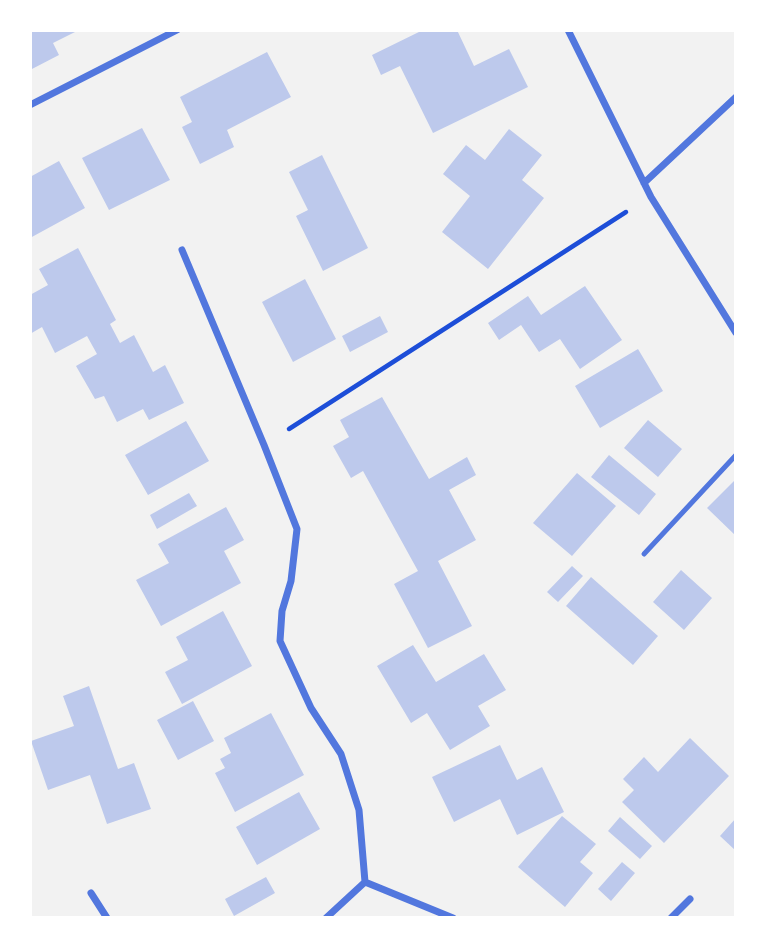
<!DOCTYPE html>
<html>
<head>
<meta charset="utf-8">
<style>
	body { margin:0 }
	#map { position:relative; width:766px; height:948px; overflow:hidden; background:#f2f2f2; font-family:Figtree,sans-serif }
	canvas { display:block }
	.frame { position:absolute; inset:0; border:32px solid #fff; pointer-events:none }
</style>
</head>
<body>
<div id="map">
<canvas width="766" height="948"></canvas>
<div class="frame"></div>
</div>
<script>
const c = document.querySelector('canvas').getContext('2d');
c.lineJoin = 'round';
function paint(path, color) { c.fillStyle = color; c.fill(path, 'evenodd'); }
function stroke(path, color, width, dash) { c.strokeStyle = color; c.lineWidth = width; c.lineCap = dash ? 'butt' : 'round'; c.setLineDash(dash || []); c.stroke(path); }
paint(new Path2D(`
	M30 30H79L53 43 59 55 30 70Z
	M423 30H457L474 66 509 49 528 87 433 133 400 66 381 75 372 55Z
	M267 52 291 97 227 130 234 147 200 164 182 127 192 122 180 97Z
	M142 128 170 180 109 210 82 158Z
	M509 129 542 155 522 180 544 198 488 269 442 232 470 196 443 174 466 145 485 160Z
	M322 155 368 248 323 271 296 216 308 210 289 172Z
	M59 161 85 208 30 238V177Z
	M78 248 116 320 110 324 120 343 134 335 153 372 165 365 184 403 149 420 143 409 117 422 104 396 95 399 76 366 97 354 87 336 55 353 42 327 30 334V295L48 285 39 269Z
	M305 279 336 339 293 362 262 302Z
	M585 286 622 340 580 369 560 339 539 352 521 325 499 340 488 323 528 296 541 315Z
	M380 316 388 332 350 352 342 336Z
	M638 349 663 391 600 428 575 386Z
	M382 397 429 479 467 457 476 475 449 490 476 540 438 561 472 626 428 648 394 584 418 571 363 471 351 478 333 446 349 437 340 420Z
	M648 420 682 449 658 477 624 448Z
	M186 421 209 461 148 495 125 455Z
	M609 455 656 494 639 515 591 477Z
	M577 473 616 506 572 556 533 523Z
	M736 479V536L707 508Z
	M189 493 197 506 157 529 150 515Z
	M226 507 244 540 224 551 241 583 161 626 136 580 169 563 158 544Z
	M572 566 583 576 558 602 547 592Z
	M681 570 712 598 684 630 653 602Z
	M591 577 658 636 633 665 566 606Z
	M223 611 252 666 182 704 165 672 188 660 176 637Z
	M413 645 436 682 484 654 506 690 478 706 490 726 450 750 427 713 411 723 377 666Z
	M89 686 118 769 134 763 151 809 107 824 90 775 48 790 31 741 74 726 63 696Z
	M193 701 214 741 178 760 157 720Z
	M271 713 304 775 235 812 215 773 225 768 220 759 231 753 224 738Z
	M690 738 729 776 664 843 622 802 634 790 623 779 644 757 658 772Z
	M500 745 517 780 542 767 564 812 517 835 500 799 454 822 432 777Z
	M299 792 320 829 257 865 236 827Z
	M562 816 596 844 580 862 593 873 565 907 518 867Z
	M620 817 652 846 640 859 608 831Z
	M736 818V851L720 836Z
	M622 862 635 873 611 901 598 889Z
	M266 877 275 893 234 916 225 899Z`), '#bdc9ec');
stroke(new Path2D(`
	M289 429 626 212`), '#1d4ed8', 4.5);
stroke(new Path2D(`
	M644 554 736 455`), '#5277de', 5);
stroke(new Path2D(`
	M568 30 651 197 736 333
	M30 105 177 30
	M644 183 736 97
	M182 250 264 445 297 529 291 581 282 611 280 641 311 708 341 754 359 810 365 882
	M91 893 107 918
	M326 918 365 882 453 918
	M671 918 690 899`), '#5277de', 7);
</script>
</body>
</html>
